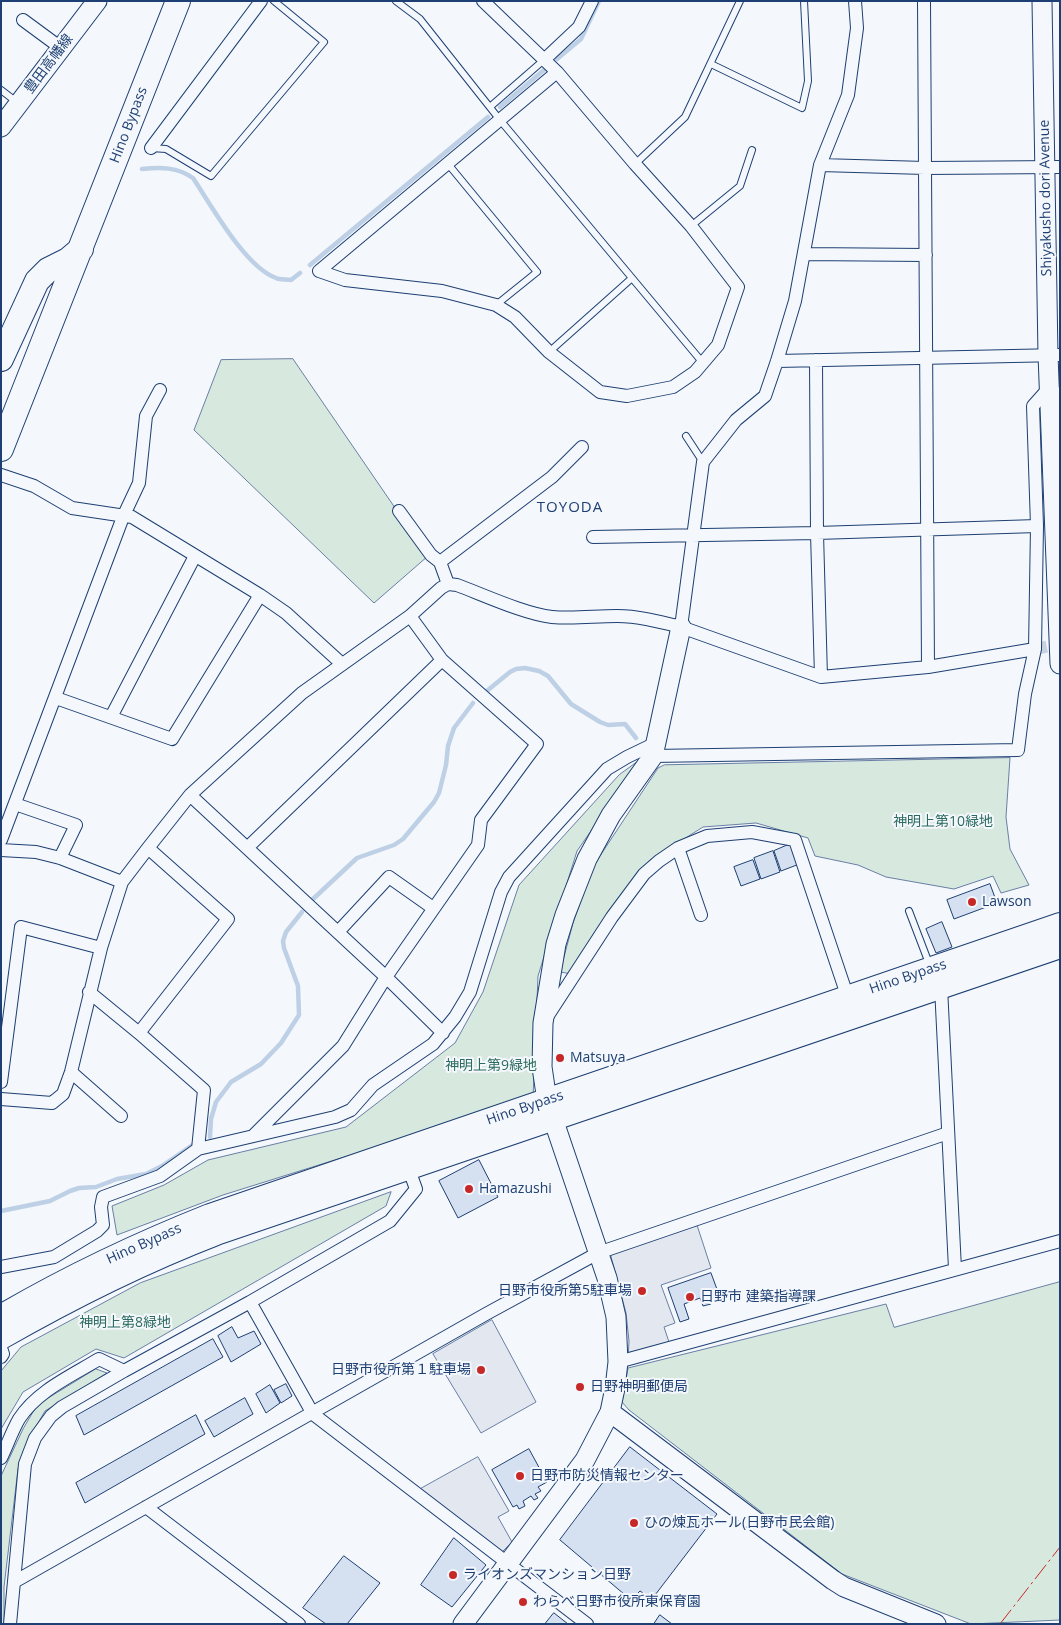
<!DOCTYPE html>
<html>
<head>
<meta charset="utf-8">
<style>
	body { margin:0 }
	#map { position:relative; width:1061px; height:1625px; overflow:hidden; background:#f4f7fb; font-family:"Open Sans",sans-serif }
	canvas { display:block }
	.frame { position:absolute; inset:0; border:2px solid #1d3f73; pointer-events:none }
</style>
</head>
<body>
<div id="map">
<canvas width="1061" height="1625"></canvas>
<div class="frame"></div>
</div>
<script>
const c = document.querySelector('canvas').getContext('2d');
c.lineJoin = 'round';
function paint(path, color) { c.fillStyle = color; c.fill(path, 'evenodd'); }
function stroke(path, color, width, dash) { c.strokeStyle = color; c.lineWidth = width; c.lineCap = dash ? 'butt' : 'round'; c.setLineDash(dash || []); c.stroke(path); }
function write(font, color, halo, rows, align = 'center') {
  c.font = font + ' "Open Sans","Noto Sans JP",sans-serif'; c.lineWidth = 4; c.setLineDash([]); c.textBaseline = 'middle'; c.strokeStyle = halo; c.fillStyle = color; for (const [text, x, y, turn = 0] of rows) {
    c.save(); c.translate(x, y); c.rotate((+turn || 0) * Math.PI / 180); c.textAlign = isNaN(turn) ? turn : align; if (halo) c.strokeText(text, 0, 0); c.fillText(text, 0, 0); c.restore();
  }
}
const green = new Path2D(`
	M293 359 428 556 374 603 194 430 221 360Z
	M1010 758 1006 817 1010 849 1029 885 1001 893 993 876 954 889 886 877 858 865 815 856 808 838 756 823 703 827 649 861 572 974 560 972 573 923 594 865 658 768 664 765Z
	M641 759 577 851 538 976 533 1098 223 1195 117 1235 112 1206 164 1185 208 1160 346 1127 455 1043 483 992 519 885 619 775Z
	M391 1192 386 1206 124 1358 96 1349 23 1392 1 1429V1371L21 1347 140 1283Z
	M1060 1282V1620L971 1624 842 1574 629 1410 622 1402 628 1368 886 1304 894 1327Z
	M96 1369 107 1373 45 1411 29 1439 18 1469 4 1587V1624H1V1476L23 1429 37 1405Z`);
paint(green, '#d7e8df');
stroke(green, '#687fa3', 1);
const parking = new Path2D(`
	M695 1219 711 1268 661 1285 675 1323 664 1327 671 1348 628 1360 629 1341 626 1313 609 1249Z
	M492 1320 536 1402 481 1433 433 1354Z
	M478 1457 509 1511 498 1517 512 1542 498 1556 415 1492Z`);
paint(parking, '#e3e8f0');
stroke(parking, '#687fa3', 1);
stroke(new Path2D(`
	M557 59 581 39 599 1
	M500 107 544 70
	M142 169C161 167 177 167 193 178 211 205 245 267 276 278 280 280 286 279 291 280L300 273
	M310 265 488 117
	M488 690 510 672 516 669 525 668 539 671 548 676 571 704 600 722 608 725 625 724 636 738
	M313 899 357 858 394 845 403 839 434 802 439 793 446 765 448 746 454 728 473 703
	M210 1137 211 1119 216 1102 231 1082 261 1064 281 1043 299 1015 298 986 284 948 283 941 286 932 302 912
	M1 1211 50 1201 70 1191 79 1188 96 1187 117 1179 146 1174 162 1166 194 1144`), '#bed0e5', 4.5);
const building = new Path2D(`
	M795 842 802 863 781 871 774 851Z
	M773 851 780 872 761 879 754 858Z
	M753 860 760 879 741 886 734 867Z
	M990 884 997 903 954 919 947 900Z
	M942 922 952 947 936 953 926 929Z
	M479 1160 498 1197 458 1218 439 1181Z
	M711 1273 718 1292 708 1296 711 1304 703 1306 700 1298 684 1304 689 1319 680 1322 668 1288Z
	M232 1327 238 1338 254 1331 261 1344 231 1362 218 1336Z
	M213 1339 223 1357 84 1435 76 1416Z
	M286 1384 292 1396 281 1403 274 1390Z
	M270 1385 280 1403 266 1413 256 1394Z
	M245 1398 253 1414 214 1437 205 1421Z
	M196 1415 205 1434 85 1503 76 1483Z
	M630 1447 717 1514 652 1599 640 1591 631 1600 560 1540Z
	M529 1449 547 1482 538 1487 541 1491 535 1494 538 1498 534 1500 531 1496 523 1501 525 1506 519 1509 517 1505 513 1507 492 1470Z
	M454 1538 486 1565 452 1607 421 1585Z
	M344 1556 380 1583 347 1624H326L303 1608Z
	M554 1613 568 1624H545Z
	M660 1615 672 1624H654Z`);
paint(building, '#d5e0f0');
stroke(building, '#1d3f73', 1);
stroke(new Path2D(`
	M1035 649 1060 644`), '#c9d2e0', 12, [12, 6]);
const lane = new Path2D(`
	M396 1 420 19 500 120 703 363
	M711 64 802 108 808 81 804 1
	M1 90 18 103
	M491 106 545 59
	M151 148 166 149 211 176 324 42 274 1
	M448 164 537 272 496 305
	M635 164 685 117 740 1
	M691 226 740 186 752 150
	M549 352 632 278
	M686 436 703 462
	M909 911 930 966`);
const street = new Path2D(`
	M924 1 928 667
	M23 20 61 48
	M545 59 579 27 592 1
	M151 148 261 1
	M820 165 925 168 1060 167
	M804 254 926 255
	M319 271 345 280 442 291 496 305 515 317 549 352 600 392 627 396 673 387 695 372 718 345 738 287 691 226 635 164 557 72 483 1
	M319 271 557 72
	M816 360 817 533 821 677
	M777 361 1060 355
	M1 475 34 486 72 508 132 517 260 595 286 613 342 664
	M399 511 431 555 440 562
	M593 537 817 533 1037 526
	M448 584 440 562 552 477 582 447
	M681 627 703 462 736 420 765 396 777 361 795 301 820 165 848 95 857 28 855 1
	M56 698 172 739 260 595
	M111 717 195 556
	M653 756 1018 750 1025 694 1035 649
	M190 795 386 977 443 1033
	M15 804 76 825 60 858
	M1 840 123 517 139 483 146 416 160 390
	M247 848 442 660
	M678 848 701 915
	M1 850 36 852 60 858 122 882
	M338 932 389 877 433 908
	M941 987 955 1269
	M89 992 139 1033 228 919 148 848
	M547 1017 612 917 644 874 659 861 678 848 707 836 752 832 795 840 848 998
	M139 1033 204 1090 198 1149
	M71 1072 121 1116
	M1 1082 21 927 101 948
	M1 1099 52 1103 63 1094 71 1072 101 948 122 882 148 848 190 795 302 693 410 616 441 588 448 584 457 585C484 595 525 614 552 617 574 619 595 616 617 616 638 616 661 622 681 627L821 677 928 667 1035 649 1037 526 1033 406 1049 388 1060 396
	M253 1136 343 1046 386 977 478 845 481 820 537 744 442 660 410 616
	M1 1267 54 1257 97 1231 103 1225 101 1207 103 1197 160 1176 198 1149 335 1117 351 1110 373 1085 433 1044 455 1017 470 992 501 892 509 877 607 769 627 757 656 743
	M250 1302 313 1414 587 1624
	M1 1348 3 1354 1 1357
	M618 1362 1060 1241
	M1 1458C7 1446 12 1431 19 1419 37 1391 71 1376 99 1359L124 1371
	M146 1507 299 1624
	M14 1582 486 1314 598 1253 948 1133
	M10 1624 25 1464 35 1438 51 1416 62 1407 124 1371 250 1302 390 1221 416 1189 408 1167`);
const secondary = new Path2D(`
	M1042 1 1048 355 1060 664
	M1 127 97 1
	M610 1412 833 1580 844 1587 936 1624
	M463 1624 585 1460 610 1412 615 1388 618 1362 616 1317 607 1278 547 1101 542 1067 543 1023 556 944 565 915 587 859 611 815 653 756 681 627`);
const highway = new Path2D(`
	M1 359 37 281 48 270 68 260 81 249
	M1 449 178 1
	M1 1317C68 1278 137 1245 210 1216L1060 925
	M1 1337C71 1297 141 1262 216 1233L1060 946`);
stroke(lane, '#1d3f73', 8);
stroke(street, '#1d3f73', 14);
stroke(secondary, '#1d3f73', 21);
stroke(highway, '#1d3f73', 26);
stroke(lane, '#f4f7fb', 6);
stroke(street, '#f4f7fb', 12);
stroke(secondary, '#f4f7fb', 19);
stroke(highway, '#f4f7fb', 24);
stroke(new Path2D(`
	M1000 1624 1060 1547`), '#c62828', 1, [18, 4, 2.5, 4]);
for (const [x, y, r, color] of [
	[972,902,5,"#c62828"],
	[560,1058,5,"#c62828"],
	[469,1189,5,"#c62828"],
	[642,1291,5,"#c62828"],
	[690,1297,5,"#c62828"],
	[481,1370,5,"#c62828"],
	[580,1387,5,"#c62828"],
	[520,1476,5,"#c62828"],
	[634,1523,5,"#c62828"],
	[453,1575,5,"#c62828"],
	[523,1602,5,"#c62828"]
]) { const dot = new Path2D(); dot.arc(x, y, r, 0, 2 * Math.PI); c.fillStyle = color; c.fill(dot); stroke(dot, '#f4f7fb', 2); }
write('14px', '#1d3f73', '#f4f7fb', [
	["豊田高幡線",49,64,-53],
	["Hino Bypass",129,125,-69],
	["Shiyakusho dori Avenue",1046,198,-91],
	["Hino Bypass",908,977,-19],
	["Hino Bypass",525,1108,-19],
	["Hino Bypass",144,1244,-24]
]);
write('14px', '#2c6c60', '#f4f7fb', [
	["神明上第10緑地",943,822],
	["神明上第9緑地",491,1066],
	["神明上第8緑地",125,1323]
]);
write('14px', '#1d3f73', '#f4f7fb', [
	["Lawson",982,902],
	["Matsuya",570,1058],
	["Hamazushi",479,1189],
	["日野市役所第5駐車場",632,1291,"right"],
	["日野市 建築指導課",700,1297],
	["日野市役所第１駐車場",471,1370,"right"],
	["日野神明郵便局",590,1387],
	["日野市防災情報センター",530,1476],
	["ひの煉瓦ホール(日野市民会館)",644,1523],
	["ライオンズマンション日野",463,1575],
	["わらべ日野市役所東保育園",533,1602]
], 'left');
c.letterSpacing = '1px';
write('15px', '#1d3f73', '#f4f7fb', [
	["TOYODA",570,508]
]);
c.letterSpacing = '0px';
</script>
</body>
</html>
